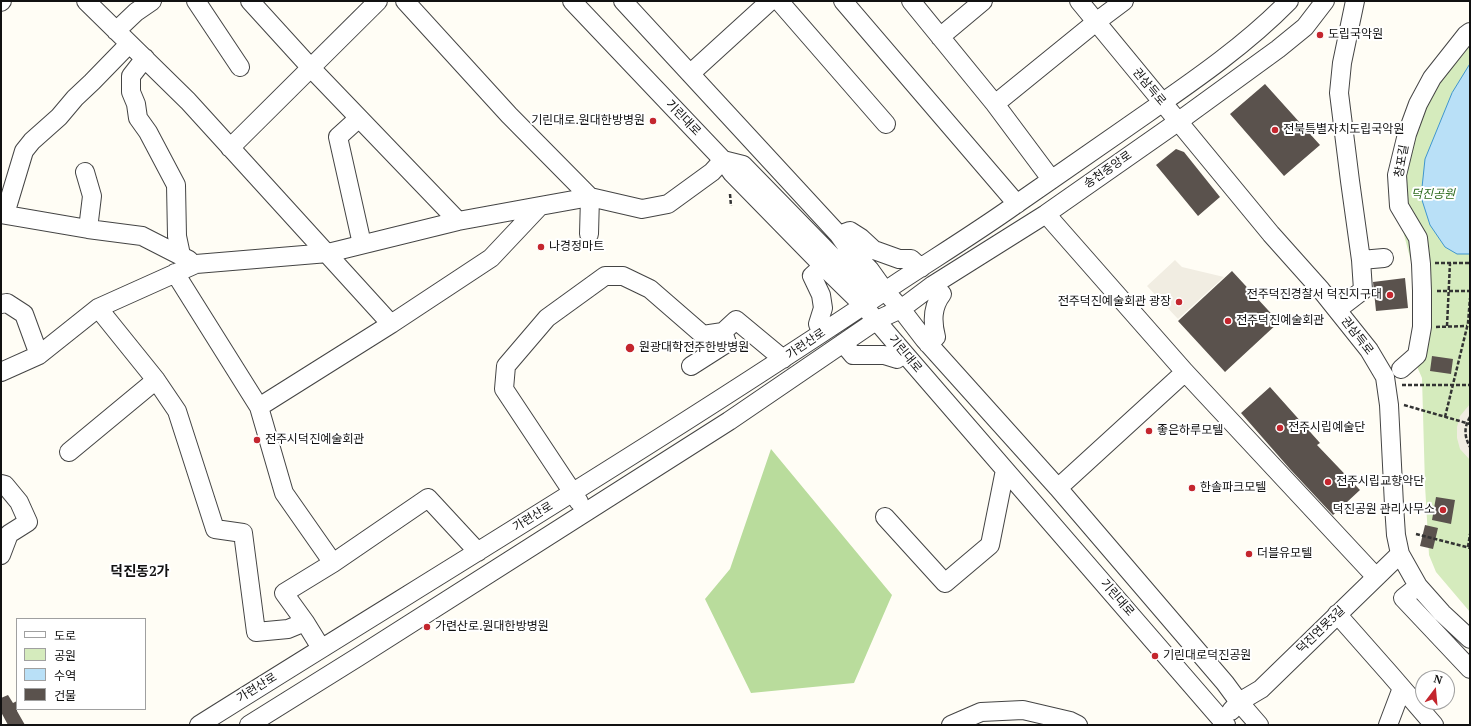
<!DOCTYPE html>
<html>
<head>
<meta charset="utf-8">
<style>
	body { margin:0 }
	#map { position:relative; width:1471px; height:726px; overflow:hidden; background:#fffdf5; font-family:"PT Serif","Noto Sans KR",serif }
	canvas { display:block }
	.frame { position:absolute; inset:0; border:2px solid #111; pointer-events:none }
	.legend { position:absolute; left:16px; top:618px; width:130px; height:92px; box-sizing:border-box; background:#fff; border:1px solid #a0a0a0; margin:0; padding:5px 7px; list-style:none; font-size:12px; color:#111 }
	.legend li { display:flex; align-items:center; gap:8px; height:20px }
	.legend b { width:20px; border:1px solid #a0a0a0 }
	.north { position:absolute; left:1415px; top:670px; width:40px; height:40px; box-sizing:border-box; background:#fff; border:1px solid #a0a0a0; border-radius:50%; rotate:16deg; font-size:11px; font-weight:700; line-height:16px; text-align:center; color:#111 }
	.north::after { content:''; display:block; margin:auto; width:14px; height:18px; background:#c4262e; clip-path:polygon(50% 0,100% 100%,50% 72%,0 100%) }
</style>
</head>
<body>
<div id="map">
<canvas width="1471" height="726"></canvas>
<div class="frame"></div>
<ul class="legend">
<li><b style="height:5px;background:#fff"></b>도로</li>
<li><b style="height:11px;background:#d5ebbd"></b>공원</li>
<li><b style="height:11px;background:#b9e0f7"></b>수역</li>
<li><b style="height:11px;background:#5a524d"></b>건물</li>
</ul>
<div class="north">N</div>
</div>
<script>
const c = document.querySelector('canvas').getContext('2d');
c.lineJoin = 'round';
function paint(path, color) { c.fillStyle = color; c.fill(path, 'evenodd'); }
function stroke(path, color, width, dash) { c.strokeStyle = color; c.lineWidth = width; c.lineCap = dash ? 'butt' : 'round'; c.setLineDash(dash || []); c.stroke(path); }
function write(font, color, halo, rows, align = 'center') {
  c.font = font + ' "PT Serif","Noto Sans KR",serif'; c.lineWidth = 4; c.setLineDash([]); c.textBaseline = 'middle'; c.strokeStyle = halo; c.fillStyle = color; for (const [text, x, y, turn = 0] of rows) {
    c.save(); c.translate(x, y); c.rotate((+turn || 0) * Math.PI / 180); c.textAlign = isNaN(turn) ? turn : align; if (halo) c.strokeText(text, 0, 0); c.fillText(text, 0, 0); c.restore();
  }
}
paint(new Path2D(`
	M1470 28V612L1436 572 1429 555 1425 485 1422 378 1412 355 1418 327 1413 269 1396 204 1402 140Z`), '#d5ebbd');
paint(new Path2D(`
	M771 449 892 595 854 683 751 693 705 599 730 569Z`), '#b9dc9c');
paint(new Path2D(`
	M1175 260 1182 267 1224 277 1178 319 1147 286Z
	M1470 404V460L1460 449 1457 438V427L1460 416Z`), '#f1ede2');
const water = new Path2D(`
	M1470 64V254H1457L1445 247 1430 225 1421 197 1425 159 1452 93Z`);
paint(water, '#b9e0f7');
stroke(water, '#3f96cf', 1);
paint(new Path2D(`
	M1265 84 1320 145 1284 176 1230 114Z
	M1176 149 1184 152 1220 197 1198 216 1156 165Z
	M1232 271 1279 322 1225 372 1178 321Z
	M1405 278 1408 308 1376 311 1373 282Z
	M1432 356 1453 359 1451 374 1430 371Z
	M1270 387 1320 443 1317 445 1360 490 1333 515 1290 469 1241 413Z
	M1436 497 1455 500 1451 524 1432 520Z
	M1425 525 1438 528 1433 549 1420 546Z
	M8 695 13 703 17 701V711L25 725H8L1 712V698Z`), '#5a524d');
const minor = new Path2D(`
	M86 1 188 101 391 324 259 407
	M196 1 240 67
	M405 1 509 115 590 197 589 234
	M572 1 723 160 732 173 823 266 863 305 904 353 1226 725
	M623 1 839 235 846 245 870 270 885 291 901 309 924 339 1058 488 1225 683 1239 702 1259 725
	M779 1 886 124
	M843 1 1017 204
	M911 1 995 104 1051 179
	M1079 1 1271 234 1321 290 1369 350 1385 377 1389 405 1394 505 1396 535 1400 554 1418 586 1442 613 1470 639
	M1 2 2 1
	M116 31 136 12 152 1
	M940 37 983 1
	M145 58 131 76V92L136 104 138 118 148 132 176 185 177 236 181 255
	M691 73 770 1
	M995 104 1096 22 1124 1
	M359 118 338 137 362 244
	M230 148 378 1
	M85 172 92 196 88 229
	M1 214 88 229 142 236 189 260
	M5 214 24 151 32 141 59 117 75 98 92 82 129 44
	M1046 214 1185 372 1376 577
	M458 221 540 206
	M839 235 850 231 861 238 874 250 899 259H911L921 268
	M1361 260 1384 258
	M175 273 259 407 284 493 333 563
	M1 304 7 303 24 314 39 355
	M98 308 156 380 177 411 215 529 243 533 256 632 288 629 305 622
	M1337 310 1363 290 1361 260 1350 181 1339 93 1342 63 1355 1
	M391 324 491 258 540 206 590 197 642 209 668 204 712 172 723 160 743 165 867 292
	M822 333 818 324 823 308 821 295 812 276 823 266
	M843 343 853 355H884L897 359 904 353
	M928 344 936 337C932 321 932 307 942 294L933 285
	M691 366 727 343 723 332 736 320 783 359
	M1401 369 1417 355 1422 327V291L1421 264 1418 238 1399 206 1397 175 1407 134 1418 104 1432 78 1466 35 1470 32
	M1 372 39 355 98 308 196 264 328 253 458 221 311 68 250 1
	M69 452 156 380
	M1 484 5 485 19 502 28 522 9 534 1 555
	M1058 488 1185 372
	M579 502 504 389 506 366 547 318 605 276H623L650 289 703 335 723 332
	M885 517 945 583 990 545 1005 470
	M1418 586 1403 598 1470 669
	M1337 614 1390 674 1434 725
	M321 648 305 622 284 593 333 563 428 498 478 552
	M1231 711 1239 702 1261 689 1400 554
	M199 725C433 578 670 436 900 281 938 256 977 232 1015 205 1051 180 1087 155 1123 130 1180 90 1240 51 1289 1
	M249 725 358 657 729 421 877 320 901 309 933 285 1046 214 1179 121 1278 49 1305 27 1325 1
	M951 725 981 712 1023 710 1070 721 1078 725
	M1388 725 1402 688`);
stroke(minor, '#444', 20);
stroke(new Path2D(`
	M730 194 731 206
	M1435 263H1470
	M1437 291H1470
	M1447 326 1450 263
	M1436 327 1467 326
	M1402 385H1470
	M1404 405 1470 424
	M1445 417 1468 323 1470 298
	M1470 417C1464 427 1464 436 1470 447
	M1416 534 1470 548
	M1468 547 1470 534`), '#333', 2.5, [4, 2]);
stroke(minor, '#fff', 18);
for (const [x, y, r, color] of [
	[1320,35,4,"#c4262e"],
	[653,121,4,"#c4262e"],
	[1275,130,4,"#c4262e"],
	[541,247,4,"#c4262e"],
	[1390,295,4,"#c4262e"],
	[1179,302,4,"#c4262e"],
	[1228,321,4,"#c4262e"],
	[630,348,5,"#c4262e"],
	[1280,428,4,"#c4262e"],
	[1149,431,4,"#c4262e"],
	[257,440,4,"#c4262e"],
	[1328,482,4,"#c4262e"],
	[1192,488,4,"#c4262e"],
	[1443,510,4,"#c4262e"],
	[1249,554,4,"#c4262e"],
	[427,627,4,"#c4262e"],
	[1155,656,4,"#c4262e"]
]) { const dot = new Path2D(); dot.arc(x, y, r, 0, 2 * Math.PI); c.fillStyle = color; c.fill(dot); stroke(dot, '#fff', 1.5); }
write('12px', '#111', '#fff', [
	["도립국악원",1328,35],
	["기린대로.원대한방병원",645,121,"right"],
	["전북특별자치도립국악원",1283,130],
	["나경정마트",549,247],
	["전주덕진경찰서 덕진지구대",1382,295,"right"],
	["전주덕진예술회관 광장",1171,302,"right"],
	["전주덕진예술회관",1236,321],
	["원광대학전주한방병원",639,348],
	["전주시립예술단",1288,428],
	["좋은하루모텔",1157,431],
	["전주시덕진예술회관",265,440],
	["전주시립교향악단",1336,482],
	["한솔파크모텔",1200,488],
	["덕진공원 관리사무소",1435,510,"right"],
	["더블유모텔",1257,554],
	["가련산로.원대한방병원",435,627],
	["기린대로덕진공원",1163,656]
], 'left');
write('12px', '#111', '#fff', [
	["권삼득로",1149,87,50],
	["기린대로",683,118,46],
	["창포길",1402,161,-80],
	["송천중앙로",1108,170,-35],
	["권삼득로",1357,336,52],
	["가련산로",806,344,-34],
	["기린대로",905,354,50],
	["가련산로",533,517,-32],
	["기린대로",1117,598,49],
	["덕진연못3길",1321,630,-44],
	["가련산로",257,688,-32]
]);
write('italic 12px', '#2f6b1f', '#fff', [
	["덕진공원",1433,195]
]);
write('bold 14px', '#111', '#fff', [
	["덕진동2가",140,572]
]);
</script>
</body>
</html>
